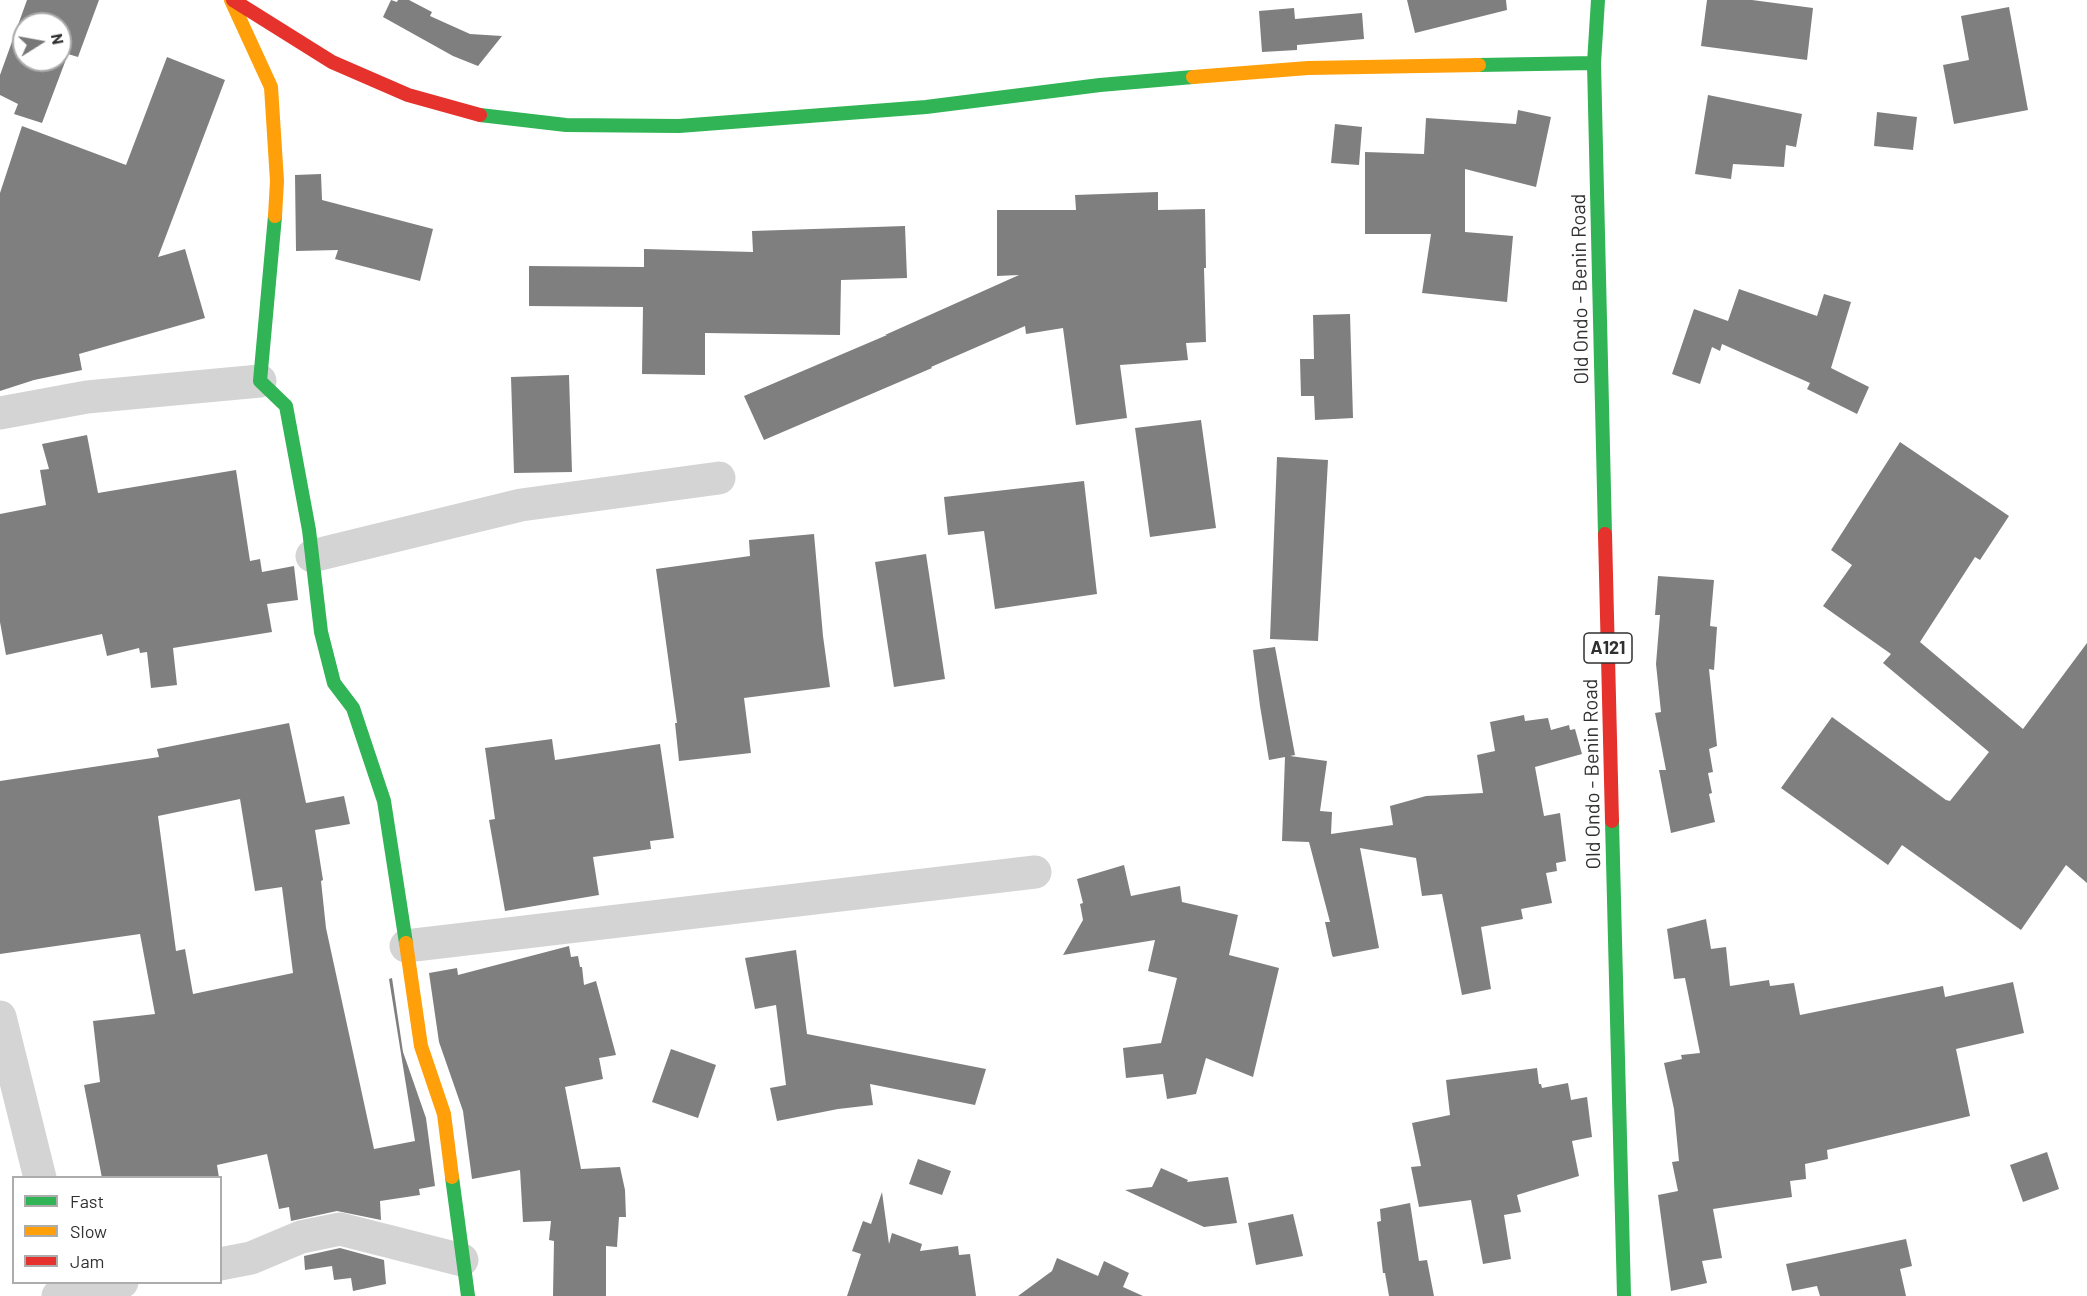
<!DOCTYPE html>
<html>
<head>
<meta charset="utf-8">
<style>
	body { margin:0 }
	#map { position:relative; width:2087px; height:1296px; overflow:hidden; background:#fff; font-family:Barlow,sans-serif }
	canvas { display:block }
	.legend { position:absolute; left:12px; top:1176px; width:210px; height:108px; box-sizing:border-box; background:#fff; border:2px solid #acacac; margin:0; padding:8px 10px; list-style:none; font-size:18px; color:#303030 }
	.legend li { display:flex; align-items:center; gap:12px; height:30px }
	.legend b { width:30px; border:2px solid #acacac }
	.north { position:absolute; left:12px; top:12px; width:60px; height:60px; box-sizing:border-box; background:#fff; border:2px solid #acacac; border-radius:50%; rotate:79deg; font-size:16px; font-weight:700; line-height:24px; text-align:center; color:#303030 }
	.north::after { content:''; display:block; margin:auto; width:21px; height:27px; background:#787878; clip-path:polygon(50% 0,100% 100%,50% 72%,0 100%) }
</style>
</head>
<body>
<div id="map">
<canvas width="2087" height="1296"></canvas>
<ul class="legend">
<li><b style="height:8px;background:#30b455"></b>Fast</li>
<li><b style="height:8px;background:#ff9f0a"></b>Slow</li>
<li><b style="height:8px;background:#e5322d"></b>Jam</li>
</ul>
<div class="north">N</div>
</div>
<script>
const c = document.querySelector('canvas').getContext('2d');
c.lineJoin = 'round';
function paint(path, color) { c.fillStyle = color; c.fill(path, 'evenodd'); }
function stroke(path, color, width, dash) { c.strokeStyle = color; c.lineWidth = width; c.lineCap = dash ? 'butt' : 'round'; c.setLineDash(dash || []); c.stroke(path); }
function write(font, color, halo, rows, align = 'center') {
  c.font = font + ' Barlow,sans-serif'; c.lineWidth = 6; c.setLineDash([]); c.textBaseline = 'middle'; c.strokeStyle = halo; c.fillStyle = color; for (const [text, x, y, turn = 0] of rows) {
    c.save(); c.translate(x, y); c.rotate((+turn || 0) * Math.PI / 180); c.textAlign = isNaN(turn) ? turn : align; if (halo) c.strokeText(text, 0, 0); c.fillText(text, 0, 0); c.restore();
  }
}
paint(new Path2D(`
	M27 0H99L78 57 68 54 42 123 14 114 18 104 0 95V75ZM24 24H60V60H24Z
	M391 0 397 2 398 0H409L432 12 430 16 470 34 502 36 478 66 453 56 383 17Z
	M1407 0H1506L1507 10 1415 33Z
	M1707 0H1752L1813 8 1807 60 1701 46Z
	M2009 7 2028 110 1954 124 1943 65 1969 60 1961 16Z
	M1294 8 1295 19 1362 13 1364 39 1297 45V50L1262 52 1259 11Z
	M167 57 225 80 158 257 185 249 205 318 79 354 82 370 34 380 0 391V193L22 126 126 165Z
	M1708 95 1802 114 1796 147 1786 145 1784 167 1733 164 1731 179 1695 174Z
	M1518 110 1551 117 1536 187 1465 169V232L1513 236 1507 302 1422 293 1431 234H1365V152L1424 154 1426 118 1516 124Z
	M1877 112 1917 117 1913 150 1874 146Z
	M1335 124 1362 127 1359 165 1331 163Z
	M321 174 322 200 433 229 420 281 335 259 338 250 296 251 295 175Z
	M1158 192V210L1205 209 1206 268H1204L1206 342 1186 343 1188 360 1120 365 1127 418 1076 425 1063 328 1026 334 1025 326 931 367 932 368 764 440 744 396 887 335H885L1019 275 997 276V210H1076L1075 195Z
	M905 226 907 278 841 280 840 335 705 333V375L642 374 643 307 529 306V266L644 267V249L753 252 752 231Z
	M1739 289 1817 316 1824 294 1851 302 1831 368 1869 387 1857 414 1807 389 1810 383 1722 344 1720 351 1712 347 1700 384 1672 374 1694 309 1728 321Z
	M1350 314 1353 418 1315 420 1314 396H1301L1300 359H1314L1313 315Z
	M569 375 572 472 514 473 511 377Z
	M1201 420 1216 528 1150 537 1135 428Z
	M87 435 98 493 236 470 250 561 260 559 262 572 294 566 298 600 267 604 272 632 173 648 177 685 151 688 147 652 140 653 139 648 107 656 102 634 6 655 0 622V514L46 505 40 470 49 469 42 444Z
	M1900 442 2009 516 1980 560 1975 557 1920 642 2023 729 2087 643V883L2066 865 2021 930 1902 845 1888 865 1781 788 1832 717 1946 800 1950 801 1989 752 1883 663 1891 654 1823 606 1852 565 1831 550Z
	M1277 457 1328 460 1318 641 1270 639Z
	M1084 481 1097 594 995 609 984 531 948 535 944 497Z
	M814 534 823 636 830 687 744 698 751 753 679 761 675 723H677L656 569 750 556 749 540Z
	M926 554 945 679 894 687 875 562Z
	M1658 576 1714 580 1710 626 1717 627 1714 670 1709 669 1717 746 1709 749 1713 772 1708 773 1712 793 1709 794 1715 822 1671 833 1659 770H1666L1655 713 1661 712 1656 664 1660 615H1655Z
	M1275 647 1295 755 1290 756 1327 761 1320 811 1332 812 1331 834 1393 825 1390 806 1426 796 1483 793 1477 755 1495 751 1490 722 1524 715 1525 721 1548 718 1551 730 1569 725 1570 730 1575 729 1582 754 1535 767 1544 816 1560 813 1566 861 1556 863 1557 871 1546 873 1552 903 1521 909 1523 919 1481 927 1491 989 1462 995 1442 894 1422 896 1416 858 1360 848 1379 948 1333 957 1332 955 1325 922H1330L1309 842 1282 841 1285 757 1269 760 1260 706 1253 650Z
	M289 723 306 803 344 796 350 824 315 830 323 880 321 881 326 928 374 1149 415 1141 389 979 392 978 403 1052 426 1118 435 1186 419 1189 420 1195 380 1201 381 1220 337 1211 291 1221 289 1207 279 1209 267 1154 217 1165 219 1178H102L84 1085 100 1082 93 1021 155 1014 140 934 0 954V781L159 757 157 749ZM240 799 255 891 282 887 293 973 193 994 185 949 176 951 158 816Z
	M552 739 555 760 660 744 674 838 650 841 651 849 593 857 599 895 505 911 489 820 495 819 485 748Z
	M1124 865 1131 896 1180 886 1182 902 1238 915 1229 955 1279 968 1253 1077 1206 1058 1196 1094 1167 1099 1163 1074 1126 1078 1123 1048 1161 1043 1177 978 1148 971 1155 940 1063 955 1083 920 1080 904 1083 903 1077 879Z
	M1706 919 1711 949 1726 947 1730 986 1769 980 1770 986 1794 983 1800 1015 1943 986 1945 997 2013 982 2024 1033 1956 1049 1970 1116 1827 1150 1828 1159 1805 1164 1806 1179 1790 1181 1792 1197 1713 1209 1722 1258 1702 1261 1707 1283 1671 1291 1658 1195 1678 1191 1672 1162 1679 1161 1674 1109 1664 1063 1682 1059 1681 1055 1700 1053 1685 978 1674 979 1667 929Z
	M569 946 571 957 578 956 580 967H582L584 985 596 981 616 1055 599 1058 603 1079 565 1087 581 1169 620 1167 625 1190 626 1217H619L617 1247 606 1246V1296H553L554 1241 549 1240 551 1221 523 1222 520 1170 472 1179 463 1111 439 1042 429 973 457 968 458 975Z
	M796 950 807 1034 986 1069 975 1105 870 1084 873 1105 838 1109 777 1121 770 1088 786 1085 776 1005 755 1009 745 958Z
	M671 1049 716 1065 698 1118 652 1102Z
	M1537 1068 1539 1084H1541L1542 1088 1568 1083 1571 1100 1587 1097 1592 1137 1572 1141 1579 1176 1517 1195 1521 1212 1504 1215 1511 1259 1483 1264 1471 1200 1419 1207 1411 1167 1421 1166 1412 1123 1450 1115 1446 1080Z
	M2047 1152 2059 1189 2023 1202 2010 1165Z
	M918 1159 951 1171 942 1195 909 1184Z
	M1161 1168 1188 1180 1187 1182 1228 1177 1237 1223 1204 1227 1125 1190 1152 1187Z
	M882 1192 889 1244 892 1233 922 1244 920 1251 958 1246 959 1255 970 1254 976 1296H847L861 1254 852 1251 863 1221 871 1224Z
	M1410 1203 1419 1261 1427 1260 1434 1296H1389L1385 1273H1383L1377 1222 1381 1221 1380 1209Z
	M1293 1214 1303 1256 1256 1265 1248 1223Z
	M1906 1239 1912 1266 1900 1269 1906 1296H1820L1817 1286 1792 1291 1786 1264Z
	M340 1248 384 1260 386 1284 353 1291 351 1278 334 1280 332 1266 305 1270 304 1256Z
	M1057 1258 1098 1276 1104 1261 1129 1273 1123 1287 1143 1296H1018L1052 1271Z`), '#7f7f7f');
stroke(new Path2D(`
	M0 413 87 397 260 381
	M312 556 521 505 719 478
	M406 946 1035 872
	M0 1017 40 1178
	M220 1264 251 1258 301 1237 340 1229 462 1260
	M58 1296 122 1282`), '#d4d4d4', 33);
stroke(new Path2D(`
	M1598 0 1594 63 1605 534
	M1479 65 1594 63
	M480 115 566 125 679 126 926 107 1100 85 1193 77
	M275 216 260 381 286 406 309 530 321 632 334 683 353 708 384 801 406 943
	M1612 821 1624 1296
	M452 1177 468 1296`), '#30b455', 14);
stroke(new Path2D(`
	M231 0 271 87 277 181 275 216
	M1193 77 1308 68 1479 65
	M406 943 421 1046 444 1114 452 1177`), '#ff9f0a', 14);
stroke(new Path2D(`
	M233 0 332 62 408 95 480 115
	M1605 534 1612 821`), '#e5322d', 14);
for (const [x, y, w] of [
	[1608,648,48]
]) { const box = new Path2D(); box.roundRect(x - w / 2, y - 15, w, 30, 4.5); c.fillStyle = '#fff'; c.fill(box); stroke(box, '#303030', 1.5); }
write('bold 18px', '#303030', null, [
	["A121",1608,648]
]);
write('20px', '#303030', '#fff', [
	["Old Ondo - Benin Road",1580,289,-91],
	["Old Ondo - Benin Road",1592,774,-91]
]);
</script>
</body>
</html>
